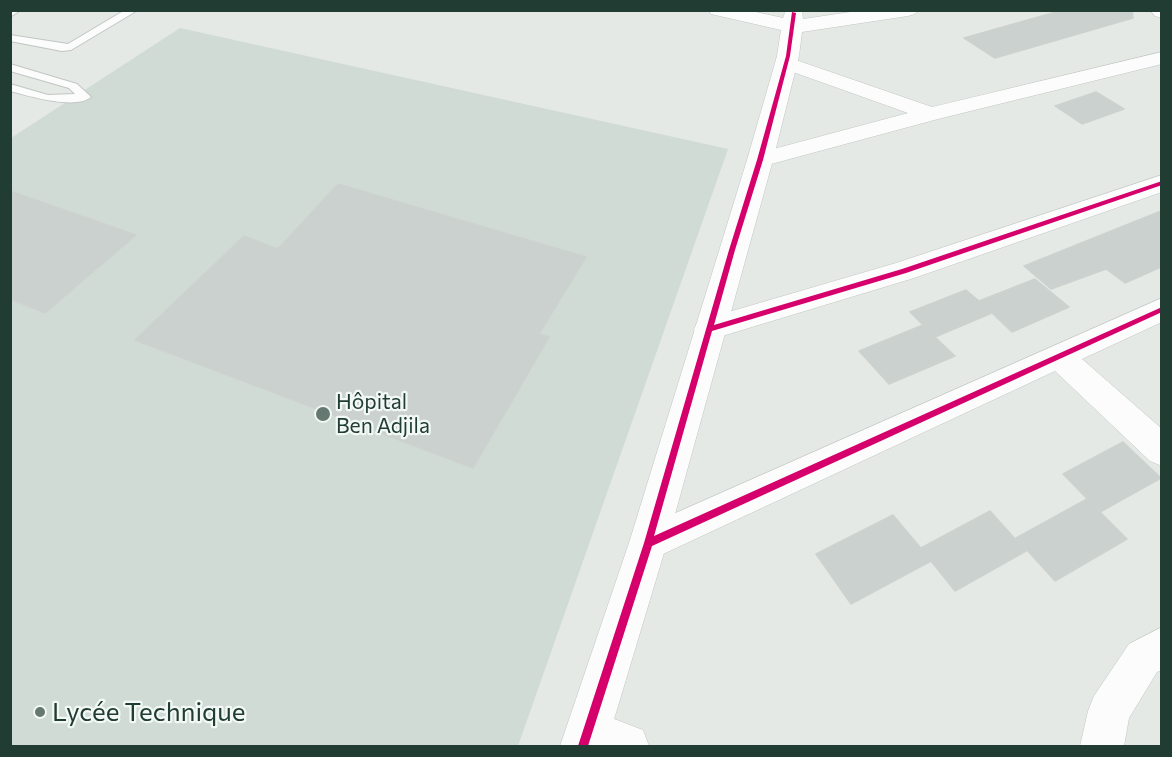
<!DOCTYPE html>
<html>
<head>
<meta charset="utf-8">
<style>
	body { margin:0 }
	#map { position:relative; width:1172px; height:757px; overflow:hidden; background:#e4e9e6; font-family:Commissioner,sans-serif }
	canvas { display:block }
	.frame { position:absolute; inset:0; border:12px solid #213d33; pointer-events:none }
</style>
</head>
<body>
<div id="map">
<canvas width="1172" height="757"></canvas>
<div class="frame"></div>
</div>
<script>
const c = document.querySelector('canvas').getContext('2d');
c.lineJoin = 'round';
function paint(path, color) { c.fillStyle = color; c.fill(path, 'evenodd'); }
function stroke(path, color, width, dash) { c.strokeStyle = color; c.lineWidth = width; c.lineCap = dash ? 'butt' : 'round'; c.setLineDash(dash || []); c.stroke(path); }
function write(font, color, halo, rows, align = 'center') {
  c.font = font + ' Commissioner,sans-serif'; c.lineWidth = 4.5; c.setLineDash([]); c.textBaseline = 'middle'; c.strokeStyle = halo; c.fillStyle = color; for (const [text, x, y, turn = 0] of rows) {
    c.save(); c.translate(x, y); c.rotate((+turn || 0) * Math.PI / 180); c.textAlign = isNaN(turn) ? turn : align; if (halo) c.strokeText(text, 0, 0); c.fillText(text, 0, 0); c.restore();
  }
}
paint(new Path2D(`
	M180 28 728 149 518 746H11V138Z`), '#d1dbd6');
const building = new Path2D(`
	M1063 10H1132L1133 18 995 58 964 38Z
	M1096 92 1124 109 1082 124 1055 106Z
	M338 184 586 257 539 334 549 337 473 468 135 340 244 236 278 249Z
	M10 191 136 235 45 313 10 299Z
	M1161 211V267L1125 283 1106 269 1051 289 1024 266Z
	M1035 279 1069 307 1012 332 992 313 935 337 955 356 889 384 859 351 923 325 927 329 910 312 966 290 979 301Z
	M1123 442 1161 478 1100 512 1063 474Z
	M1087 499 1127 539 1055 581 1016 538Z
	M990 511 1026 551 955 591 931 561 851 604 816 554 893 515 930 559 921 548Z`);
paint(building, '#cbd1ce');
stroke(building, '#cdd2cf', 1.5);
const service = new Path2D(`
	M10 10H21L10 17Z
	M125 10H138L71 50 62 51 10 41V35L68 44Z
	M10 64 77 84 91 97C75 110 29 96 10 91V84L48 95 75 94 69 88 10 71Z`);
const minor = new Path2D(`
	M1150 10H1162V18L1155 16Z
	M1162 52V64L938 119 760 167 751 165 748 160 751 155 908 113 779 67 776 63 779 59 786 57 793 59 932 107Z
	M1162 175V192L914 278 709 340 698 337 694 329 698 321 896 263Z
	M1162 298V322L1082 359 1162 429V466L1150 461 1055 371 661 555 648 561 635 555 629 543 635 531Z
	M1162 627V670L1157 672 1129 718 1124 746H1080L1088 711 1094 696 1129 644Z
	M588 709 643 730 649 746H573L566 731 573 716Z`);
const tertiary = new Path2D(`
	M708 10H747L783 18 786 10H802L803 19 864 10H918L915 14 908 16 802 32 799 56 773 160 667 543 606 746H560L629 543 747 160 777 56 781 30 711 14Z`);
stroke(service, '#c1c6c3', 2);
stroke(minor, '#c1c6c3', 1);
stroke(tertiary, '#c1c6c3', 1);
paint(service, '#fbfcfb');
paint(minor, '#fbfcfb');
paint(tertiary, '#fbfcfb');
paint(new Path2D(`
	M792 12 796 13 790 56 763 160 735 250 714 325 902 269 1162 181V185L906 273 712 331 654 536 1162 307V312L652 546 588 746H578L644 543 729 250 757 160 786 56Z`), '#d6006c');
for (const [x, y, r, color] of [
	[323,414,8,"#657972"],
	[40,712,6,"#657972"]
]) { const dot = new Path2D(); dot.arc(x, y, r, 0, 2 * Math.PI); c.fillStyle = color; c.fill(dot); stroke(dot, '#f2f8f5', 2); }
write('21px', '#213d33', '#f2f8f5', [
	["Hôpital",336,402],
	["Ben Adjila",336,426]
], 'left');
write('26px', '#213d33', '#f2f8f5', [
	["Lycée Technique",52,712]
], 'left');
</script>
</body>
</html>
